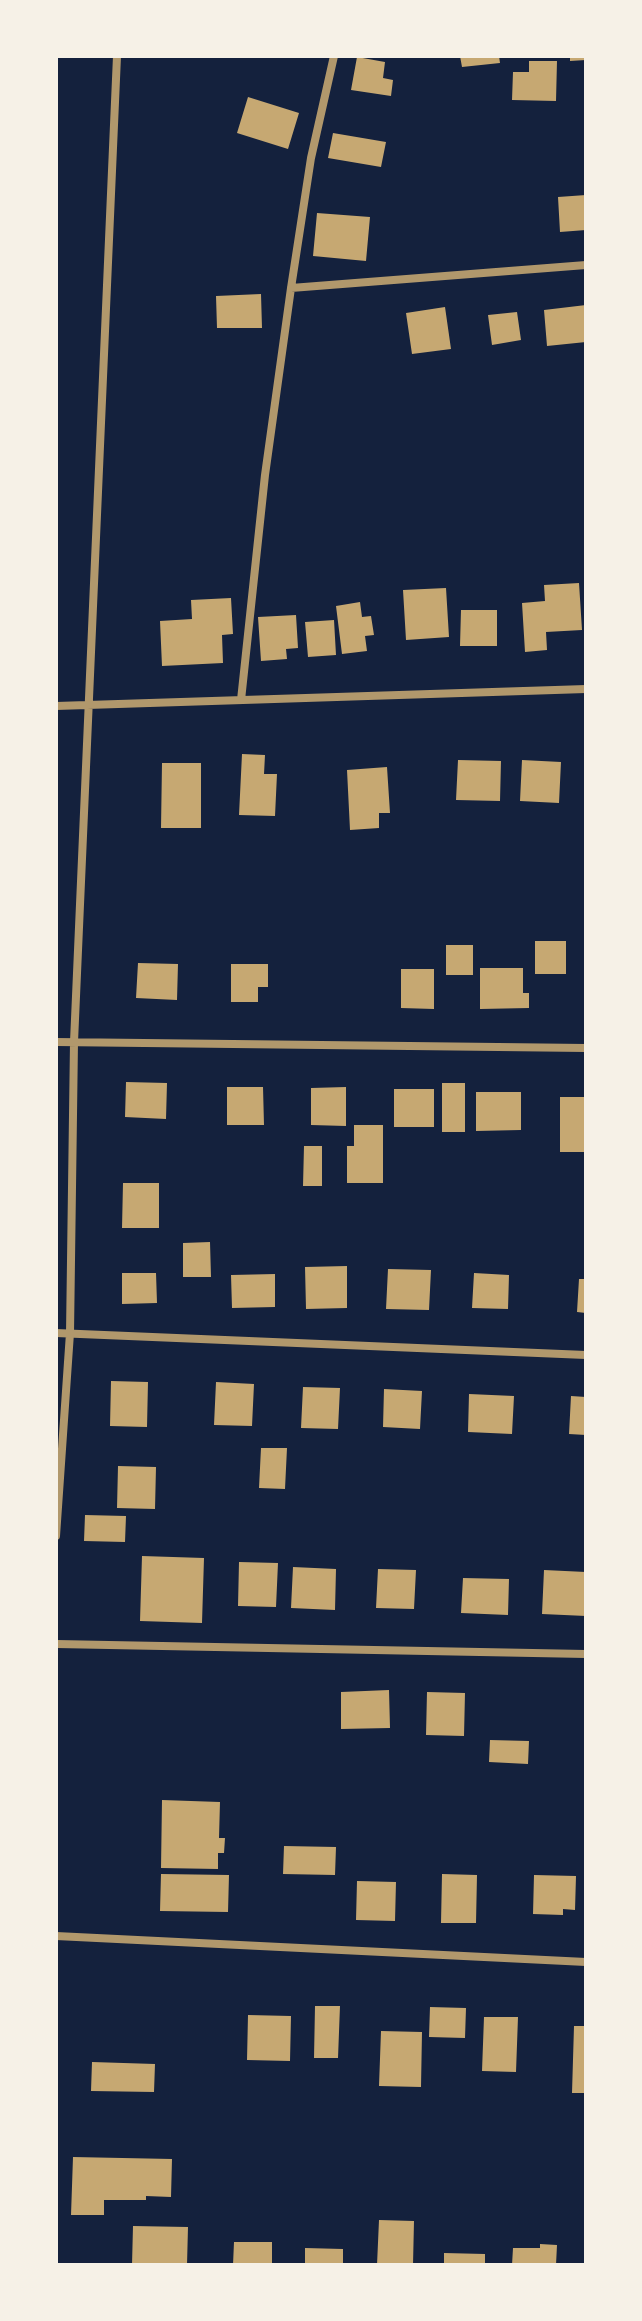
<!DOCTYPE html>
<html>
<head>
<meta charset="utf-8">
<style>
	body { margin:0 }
	#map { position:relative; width:642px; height:2321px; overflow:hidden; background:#14213d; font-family:Inter,sans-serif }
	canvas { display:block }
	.frame { position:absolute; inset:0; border:58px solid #f6f1e7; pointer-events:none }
</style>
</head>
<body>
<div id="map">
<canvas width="642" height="2321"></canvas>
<div class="frame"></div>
</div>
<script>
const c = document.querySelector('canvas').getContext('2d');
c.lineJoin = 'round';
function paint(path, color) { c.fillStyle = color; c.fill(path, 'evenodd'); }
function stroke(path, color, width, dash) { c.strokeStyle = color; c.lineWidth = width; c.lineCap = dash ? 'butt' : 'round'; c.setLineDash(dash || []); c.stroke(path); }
paint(new Path2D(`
	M460 56H499L500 63 462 67Z
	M570 56H586V60L570 61Z
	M357 57 385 62 383 78 393 80 391 96 351 90Z
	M529 61H557L556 101 512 100 513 72H529Z
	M248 97 299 113 288 149 237 133Z
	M333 133 386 142 381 167 328 158Z
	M586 195V230L560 232 558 197Z
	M317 213 370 217 366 261 313 256Z
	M261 294 262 328H217L216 296Z
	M586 305V342L547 346 544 310Z
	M445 307 451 349 412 354 406 313Z
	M517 312 521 340 492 345 488 315Z
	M579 583 582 630 546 632 547 650 525 652 522 603 545 601 544 585Z
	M446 588 449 637 406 640 403 590Z
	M231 598 233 634 222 635 223 663 162 666 160 621 192 619 191 600Z
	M360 602 362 617 371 616 374 635 365 636 367 651 342 654 336 606Z
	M461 610H497V646H460Z
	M296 615 298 648 286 649 287 659 261 661 258 617Z
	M334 620 336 655 308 657 305 622Z
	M242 754 265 755 264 774H277L275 816 239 815Z
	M458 760 501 761 500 801 456 800Z
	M522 760 561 762 559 803 520 801Z
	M162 763H201V828H161Z
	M387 767 390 813H379V828L350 830 347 770Z
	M535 941H566V974H535Z
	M446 945H473V975H446Z
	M138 963 178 964 177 1000 136 998Z
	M231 964H268V987H258V1002H231Z
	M480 968H523V993H529V1008L480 1009Z
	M401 969H434V1009L401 1008Z
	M126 1082 167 1083 166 1119 125 1117Z
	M442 1083H465V1132H442Z
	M227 1087H263L264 1125H227Z
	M346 1087V1126L311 1125V1088Z
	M394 1089H434V1127H394Z
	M476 1092H521V1130L476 1131Z
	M560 1097H586V1152H560Z
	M354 1125H383V1183H347V1146H354Z
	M304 1146H322V1186H303Z
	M123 1183H159V1228H122Z
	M210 1242 211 1277H183V1243Z
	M347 1266V1308L306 1309 305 1267Z
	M388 1269 431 1270 429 1310 386 1309Z
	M122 1273H156L157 1303 122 1304Z
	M474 1273 509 1275 508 1309 472 1308Z
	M275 1274V1307L232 1308 231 1275Z
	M579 1279H586V1313L577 1312Z
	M111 1381 148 1382 147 1427 110 1426Z
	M216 1382 254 1384 252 1426 214 1425Z
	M303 1387 340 1388 338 1429 301 1428Z
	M384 1389 422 1391 420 1429 383 1427Z
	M469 1394 514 1396 512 1434 468 1432Z
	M571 1396 586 1397V1435L569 1434Z
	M261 1448H287L285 1489 259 1488Z
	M118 1466 156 1467 155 1509 117 1508Z
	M85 1515 126 1516 125 1542 84 1541Z
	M142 1556 204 1558 202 1623 140 1621Z
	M239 1562 278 1563 276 1607 238 1606Z
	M293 1567 336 1569 335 1610 291 1608Z
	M378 1569 416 1570 414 1609 376 1608Z
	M544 1570 586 1572V1616L542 1614Z
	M463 1578 509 1579 508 1615 461 1613Z
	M389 1690 390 1728 341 1729V1692Z
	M427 1692 465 1693 464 1736 426 1735Z
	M490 1740 529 1741 528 1764 489 1762Z
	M162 1800 220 1802 219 1838H225L224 1853H218V1869L161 1868Z
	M284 1846 336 1847 335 1875 283 1874Z
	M161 1874 229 1875 228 1912 160 1911Z
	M442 1874 477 1875 476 1923H441Z
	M534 1875 576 1876 575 1910 563 1909V1915L533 1914Z
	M357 1881 396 1882 395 1921 356 1920Z
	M315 2006H340L338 2058H314Z
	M430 2007 466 2008 465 2038 429 2037Z
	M248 2015 291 2016 290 2061 247 2060Z
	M484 2017H518L516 2072 482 2071Z
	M574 2026H586V2093H572Z
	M381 2031 422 2032 421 2087 379 2086Z
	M92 2062 155 2064 154 2092 91 2091Z
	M73 2157 172 2159 171 2197 146 2196V2200H104V2215H71Z
	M379 2220 414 2221 413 2265H377Z
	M133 2226 188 2227 187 2265H132Z
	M234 2242H272V2265H233Z
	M540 2244 557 2245 556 2265H512L513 2248H540Z
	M305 2248 343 2249V2265H305Z
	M444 2253 485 2254V2265H444Z`), '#c6a872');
stroke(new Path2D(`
	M291 288 586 265
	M241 700 265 475 291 288 311 158 334 56
	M56 706 586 689
	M56 1042 586 1048
	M56 1333 586 1355
	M56 1536 70 1333 74 1042 117 56
	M56 1644 586 1654
	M56 1936 586 1962`), '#b1986c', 8);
</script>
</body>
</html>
